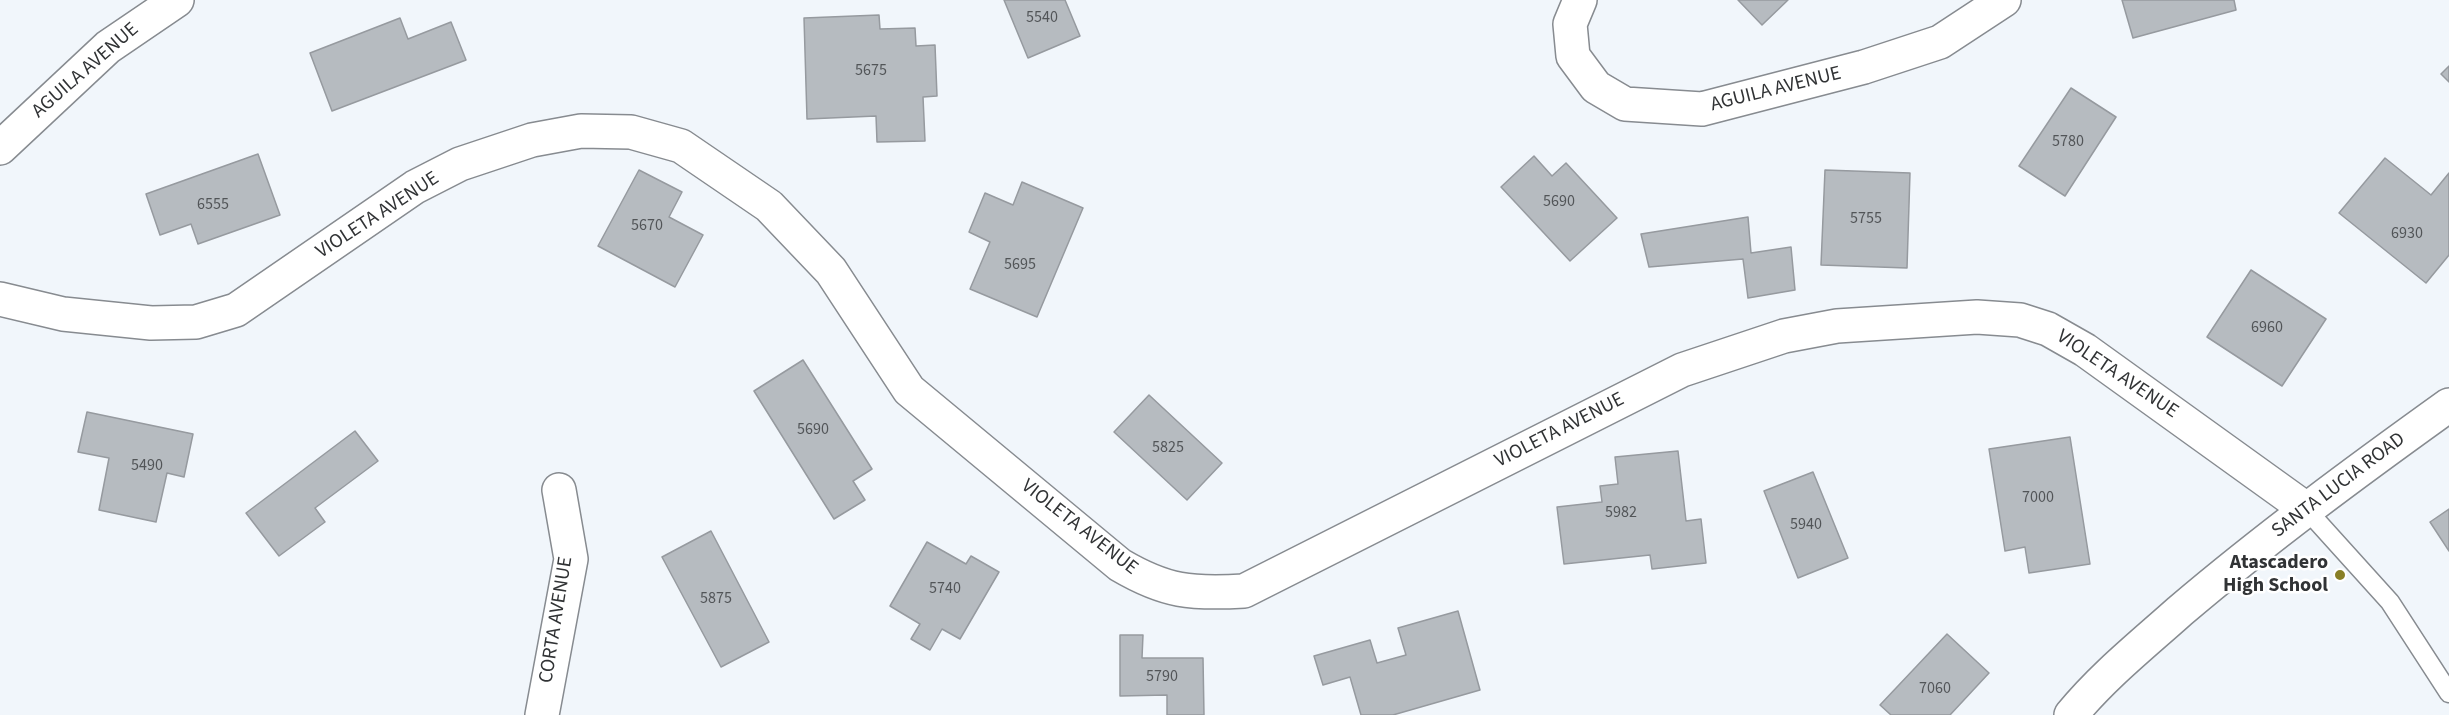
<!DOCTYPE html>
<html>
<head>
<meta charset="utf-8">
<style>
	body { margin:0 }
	canvas { display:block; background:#f1f6fb }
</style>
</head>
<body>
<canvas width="2449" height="715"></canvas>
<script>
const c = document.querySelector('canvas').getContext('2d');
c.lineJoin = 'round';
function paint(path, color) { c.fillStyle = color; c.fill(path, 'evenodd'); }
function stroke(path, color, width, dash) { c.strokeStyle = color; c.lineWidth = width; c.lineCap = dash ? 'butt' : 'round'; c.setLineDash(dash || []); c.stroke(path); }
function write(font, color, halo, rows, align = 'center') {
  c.font = font + ' "Source Sans 3",sans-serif'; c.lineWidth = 5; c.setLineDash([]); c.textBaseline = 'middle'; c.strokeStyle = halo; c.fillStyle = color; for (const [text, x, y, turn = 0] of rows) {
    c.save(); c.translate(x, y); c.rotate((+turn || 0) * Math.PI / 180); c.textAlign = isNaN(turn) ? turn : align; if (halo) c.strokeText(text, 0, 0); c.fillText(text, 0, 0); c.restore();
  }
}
const building = new Path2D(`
	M1004 0H1065L1080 36 1028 58Z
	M1738 0H1788L1762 25Z
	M2122 0H2234L2236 10 2133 38Z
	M879 15 880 29 915 28 916 46 935 45 937 96 923 97 925 141 877 142 876 116 807 119 804 18Z
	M400 18 408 39 451 22 466 60 332 111 310 53Z
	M2449 66V82L2441 74Z
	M2071 88 2116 117 2065 196 2019 166Z
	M258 154 280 215 198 244 191 224 160 235 146 194Z
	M1534 156 1552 176 1566 163 1617 218 1570 261 1501 187Z
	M2385 158 2431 195 2449 173V255L2426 283 2339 213Z
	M639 170 682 192 669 217 703 235 675 287 598 246Z
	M1825 170 1910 173 1907 268 1821 265Z
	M1022 182 1083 208 1037 317 970 289 990 242 969 232 985 193 1013 205Z
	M1748 217 1751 253 1791 247 1795 290 1748 298 1743 259 1649 267 1641 234Z
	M2251 270 2326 319 2282 386 2207 337Z
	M803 360 872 469 853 481 865 500 834 519 754 391Z
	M1149 395 1222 463 1187 500 1114 432Z
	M87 412 193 434 184 477 167 473 156 522 99 510 109 458 78 452Z
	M355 431 378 461 315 508 325 522 279 556 246 513Z
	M2070 437 2090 564 2029 573 2025 547 2005 551 1989 449Z
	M1678 451 1686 521 1701 519 1706 563 1652 569 1650 555 1564 564 1557 507 1602 502 1600 486 1618 484 1615 457Z
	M1813 472 1848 558 1798 578 1764 491Z
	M2449 509V551L2430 522Z
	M711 531 769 642 721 667 662 557Z
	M927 542 966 564 971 556 999 572 960 639 942 629 930 650 911 639 920 624 890 606Z
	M1458 611 1480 690 1393 715H1361L1350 677 1323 685 1314 656 1370 640 1377 663 1406 655 1398 628Z
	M1947 634 1989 673 1950 715H1891L1880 705Z
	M1120 635H1143L1142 658H1203L1204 715H1167V695L1120 696Z`);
paint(building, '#b6bbc0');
stroke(building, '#969a9f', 1.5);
const lane = new Path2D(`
	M2306 509 2390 602 2449 693`);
const street = new Path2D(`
	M1580 0 1570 24 1573 56 1596 87 1625 104 1702 109 1864 67 1940 42 2004 0
	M0 148 108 47 177 0
	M0 299 63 314 151 323 196 322 236 310 415 187 460 164 532 140 581 131 631 132 681 146 769 206 831 271 909 390 1120 565C1166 592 1191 594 1244 591L1682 370 1784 336 1837 326 1977 317 2020 320 2048 329 2085 350 2306 509
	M542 715 571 559 559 490`);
const secondary = new Path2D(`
	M2071 715C2103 676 2142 645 2180 611 2266 538 2357 471 2449 405`);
stroke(lane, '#878b90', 21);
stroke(street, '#878b90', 36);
stroke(secondary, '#878b90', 36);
stroke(lane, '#fff', 18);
stroke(street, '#fff', 33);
stroke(secondary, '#fff', 33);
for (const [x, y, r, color] of [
	[2340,575,6,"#887f26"]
]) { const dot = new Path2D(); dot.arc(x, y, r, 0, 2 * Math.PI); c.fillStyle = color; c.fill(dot); stroke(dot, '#fff', 2); }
write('16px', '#525558', null, [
	["5540",1042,18],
	["5675",871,71],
	["5780",2068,142],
	["5690",1559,202],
	["6555",213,205],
	["5755",1866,219],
	["5670",647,226],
	["6930",2407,234],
	["5695",1020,265],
	["6960",2267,328],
	["5690",813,430],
	["5825",1168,448],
	["5490",147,466],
	["7000",2038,498],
	["5982",1621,513],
	["5940",1806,525],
	["5740",945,589],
	["5875",716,599],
	["5790",1162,677],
	["7060",1935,689]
]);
write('20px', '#313335', '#fff', [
	["AGUILA AVENUE",86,71,-41],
	["AGUILA AVENUE",1776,90,-14],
	["VIOLETA AVENUE",378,216,-33],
	["VIOLETA AVENUE",2117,375,34],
	["VIOLETA AVENUE",1560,431,-27],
	["SANTA LUCIA ROAD",2339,486,-37],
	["VIOLETA AVENUE",1079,528,38],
	["CORTA AVENUE",557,620,-81]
]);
write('bold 20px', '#313335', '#fff', [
	["Atascadero",2328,564],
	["High School",2328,587]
], 'right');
</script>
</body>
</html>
